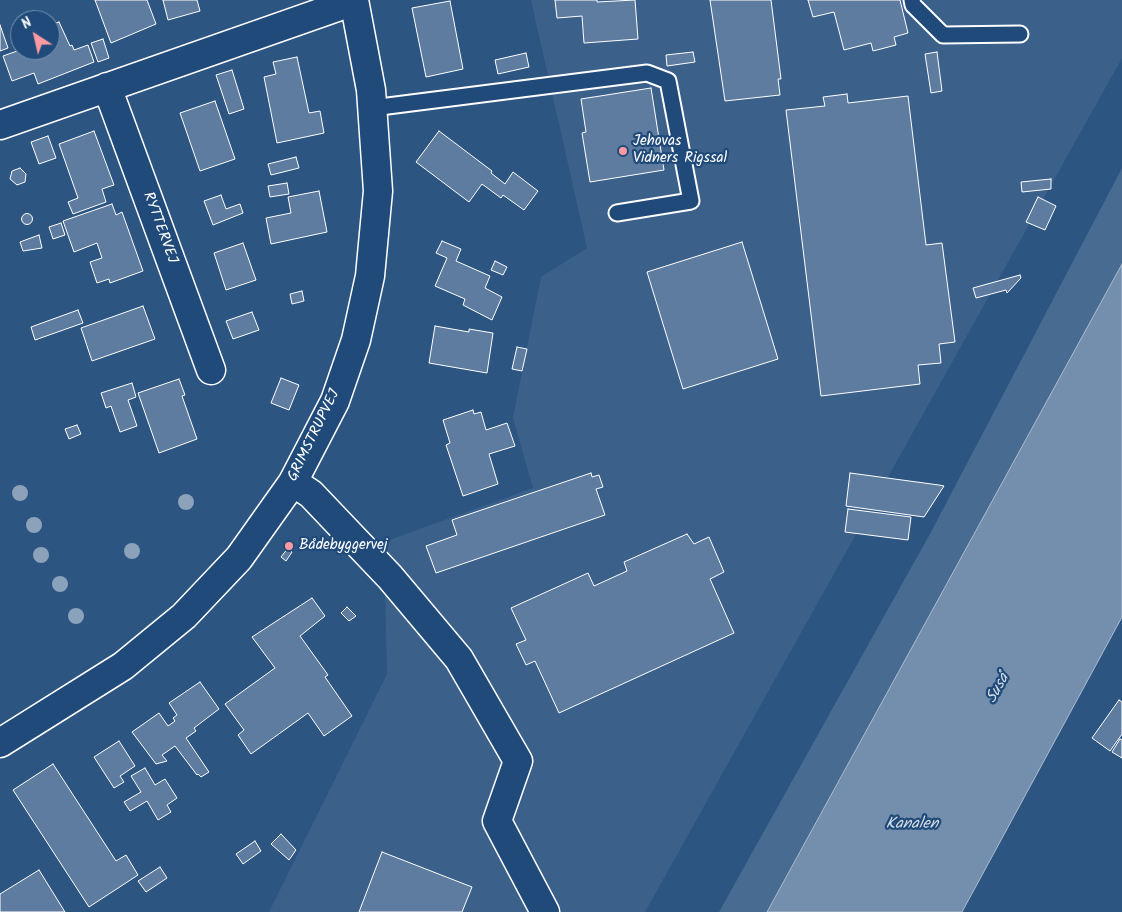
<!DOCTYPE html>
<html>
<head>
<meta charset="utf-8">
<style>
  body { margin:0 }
  #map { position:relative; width:1122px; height:912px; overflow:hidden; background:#2c5582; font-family:Kalam,sans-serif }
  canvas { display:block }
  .north { position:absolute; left:10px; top:10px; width:50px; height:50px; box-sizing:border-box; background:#1f4a7a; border:1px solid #7992af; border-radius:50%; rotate:325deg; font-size:14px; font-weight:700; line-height:20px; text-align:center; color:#fff }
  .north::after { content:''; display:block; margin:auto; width:18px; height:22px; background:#ff9aa2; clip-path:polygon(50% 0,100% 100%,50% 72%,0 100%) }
</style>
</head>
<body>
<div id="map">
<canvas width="1122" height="912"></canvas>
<div class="north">N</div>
</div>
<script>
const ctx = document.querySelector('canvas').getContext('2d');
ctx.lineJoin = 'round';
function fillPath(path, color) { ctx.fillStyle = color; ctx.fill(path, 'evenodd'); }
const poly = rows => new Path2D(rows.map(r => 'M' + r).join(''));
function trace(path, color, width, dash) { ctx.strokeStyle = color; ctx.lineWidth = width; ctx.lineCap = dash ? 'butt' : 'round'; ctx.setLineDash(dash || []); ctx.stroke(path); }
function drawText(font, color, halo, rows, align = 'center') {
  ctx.font = font + ' Kalam,sans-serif'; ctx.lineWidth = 4.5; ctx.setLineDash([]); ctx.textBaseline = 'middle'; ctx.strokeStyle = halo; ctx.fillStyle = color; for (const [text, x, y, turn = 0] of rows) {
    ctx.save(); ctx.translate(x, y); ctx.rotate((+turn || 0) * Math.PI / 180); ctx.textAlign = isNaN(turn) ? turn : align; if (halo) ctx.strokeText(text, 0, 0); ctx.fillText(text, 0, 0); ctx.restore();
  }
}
fillPath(poly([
  [531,0,1122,0,1122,58,645,912,269,912,387,674,384,542,533,488,513,418,541,277,587,248]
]), '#3b618b');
fillPath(poly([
  [1122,168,1122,264,977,533,767,912,719,912,931,532]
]), '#486b92');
const water = poly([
  [1122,264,1122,617,962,912,767,912,1122,264]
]);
fillPath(water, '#748fad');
trace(water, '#acbcce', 1);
const building = poly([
  [95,0,147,0,156,24,111,43,95,0],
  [163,0,197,0,200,11,168,20,163,0],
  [555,0,597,0,597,2,635,0,638,39,584,43,582,16,557,18,555,0],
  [710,0,771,0,781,79,778,79,780,95,725,101,710,0],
  [808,0,900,0,908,33,894,37,896,45,873,51,871,43,844,50,834,12,813,17,808,0],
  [450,1,463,69,426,77,412,8,450,1],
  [59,22,70,46,72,45,74,50,88,45,94,62,38,84,34,73,12,81,3,56,20,50,50,50,50,25,59,22],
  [0,25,8,48,0,51,0,25],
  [103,39,109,58,98,62,91,43,103,39],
  [693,52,695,62,667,66,666,55,693,52],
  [937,52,942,91,931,93,925,54,937,52],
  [526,53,529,67,498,74,495,60,526,53],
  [297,57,309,113,320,111,324,133,277,143,264,77,276,74,273,62,297,57],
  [232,70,244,109,229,114,216,75,232,70],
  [651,88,664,170,590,182,582,133,586,132,581,99,651,88],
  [847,94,848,103,908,96,926,245,942,243,955,342,939,344,941,363,918,365,920,384,821,396,786,110,825,106,823,97,847,94],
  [215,101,235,159,200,171,180,113,215,101],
  [94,131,114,185,102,189,106,202,73,214,68,202,78,198,59,144,94,131],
  [439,131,492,171,491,173,505,184,513,172,538,191,524,210,503,195,501,198,482,184,469,202,416,162,439,131],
  [48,136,56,158,39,164,31,142,48,136],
  [296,157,299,168,271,175,268,164,296,157],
  [20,168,26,174,25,182,17,185,10,179,12,171,20,168],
  [1051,179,1051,189,1022,192,1021,182,1051,179],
  [287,183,289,194,270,197,268,186,287,183],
  [319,191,327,232,271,244,266,218,291,213,288,197,319,191],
  [221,195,226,209,240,204,243,213,213,225,204,201,221,195],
  [1038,197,1056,206,1045,230,1026,222,1038,197],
  [112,204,116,215,122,212,143,271,110,283,109,279,97,283,90,262,102,258,97,243,74,252,63,221,112,204],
  '21.5 219a5.5 5.5 0 1 1 11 0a5.5 5.5 0 1 1-11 0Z',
  [61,223,65,235,53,239,49,227,61,223],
  [39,235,42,248,23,251,20,242,39,235],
  [442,241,461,249,456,261,490,276,485,288,502,297,492,320,463,305,465,299,435,286,447,258,436,253,442,241],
  [742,242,778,359,683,389,647,272,742,242],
  [243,243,256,280,226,290,214,253,243,243],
  [495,261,507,267,503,275,491,270,495,261],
  [1020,275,1021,278,1007,293,1006,290,976,298,973,288,1020,275],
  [302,291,304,301,292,304,290,294,302,291],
  [143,306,155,339,92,361,81,328,143,306],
  [78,310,83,323,35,340,31,327,78,310],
  [252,312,259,330,233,339,226,321,252,312],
  [435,326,469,332,469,329,493,333,487,373,429,363,435,326],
  [517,347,527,349,522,371,512,369,517,347],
  [281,378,299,385,289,410,271,403,281,378],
  [179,379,185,395,182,396,197,439,159,453,138,393,179,379],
  [132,383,136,397,128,400,137,426,120,432,111,406,106,408,101,393,132,383],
  [473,410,474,414,481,412,486,430,507,423,515,446,489,454,498,484,463,496,446,445,450,443,443,420,473,410],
  [77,425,81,434,69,439,65,429,77,425],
  [591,473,592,477,599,475,603,487,596,489,605,515,436,573,426,546,457,535,452,520,591,473],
  [850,473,939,485,944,486,924,517,846,506,850,473],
  [848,509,911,517,908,540,845,532,848,509],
  [687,534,694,544,709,537,724,572,710,579,734,633,559,713,535,661,526,665,516,644,526,640,511,608,588,573,594,586,627,571,624,562,687,534],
  [288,548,292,552,286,561,281,557,288,548],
  [312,598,325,616,300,636,328,675,325,677,352,716,324,736,308,713,251,754,238,735,244,730,225,704,275,668,252,637,312,598],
  [347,607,356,616,349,621,341,613,347,607],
  [200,682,219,709,194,728,196,731,186,738,209,772,201,777,198,774,197,775,175,746,162,755,167,761,156,764,132,732,159,713,168,726,175,721,173,718,177,715,169,703,200,682],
  [1119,700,1122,702,1122,734,1110,751,1092,738,1119,700],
  [1120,739,1122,740,1122,758,1112,752,1120,739],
  [119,741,135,766,120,776,124,782,114,788,94,757,119,741],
  [53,764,116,861,126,855,138,875,89,907,13,790,53,764],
  [145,768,155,785,165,779,177,798,167,805,171,812,158,820,147,801,130,811,124,802,141,792,131,776,145,768],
  [281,834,296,850,289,860,271,844,281,834],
  [255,841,261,851,243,864,236,854,255,841],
  [382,852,472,887,462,912,359,912,382,852],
  [160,867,167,878,146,892,138,881,160,867],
  [39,870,65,912,0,912,0,894,39,870]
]);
fillPath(building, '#5e7c9f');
trace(building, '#fff', 1);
const lane = poly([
  [912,0,913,5,943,35,1020,34],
  [372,108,647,73,668,81,691,201,617,213]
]);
const street = poly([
  [107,87,211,370],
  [0,125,354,1],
  [293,482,311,494,390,577,459,659,518,761,497,821,545,912]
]);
const secondary = poly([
  [0,743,123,666,184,616,239,558,293,482,335,401,356,340,370,276,378,191,371,90,354,0]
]);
trace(lane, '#fff', 19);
trace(street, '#fff', 31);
trace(secondary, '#fff', 31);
trace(lane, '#1f4a7a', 15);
trace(street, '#1f4a7a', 28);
trace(secondary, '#1f4a7a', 28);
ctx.fillStyle = '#8ca2bb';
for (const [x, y] of [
  [20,493],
  [186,502],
  [34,525],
  [132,551],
  [41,555],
  [60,584],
  [76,616]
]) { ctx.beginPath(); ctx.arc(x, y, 8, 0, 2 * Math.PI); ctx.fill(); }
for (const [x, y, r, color] of [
  [623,151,5,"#ff9aa2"],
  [289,546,5,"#ff9aa2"]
]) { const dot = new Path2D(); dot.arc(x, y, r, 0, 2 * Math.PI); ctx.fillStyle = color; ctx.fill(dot); trace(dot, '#1f4a7a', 2); }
drawText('15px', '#fff', '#1f4a7a', [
  ["Jehovas",633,142],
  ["Vidners Rigssal",633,159],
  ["Bådebyggervej",299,546]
], 'left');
drawText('15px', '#fff', '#1f4a7a', [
  ["RYTTERVEJ",159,228,70],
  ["GRIMSTRUPVEJ",315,436,-64]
]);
drawText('italic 16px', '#d5dde6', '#1f4a7a', [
  ["Suså",999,689,-61],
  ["Kanalen",912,825]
]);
</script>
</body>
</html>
